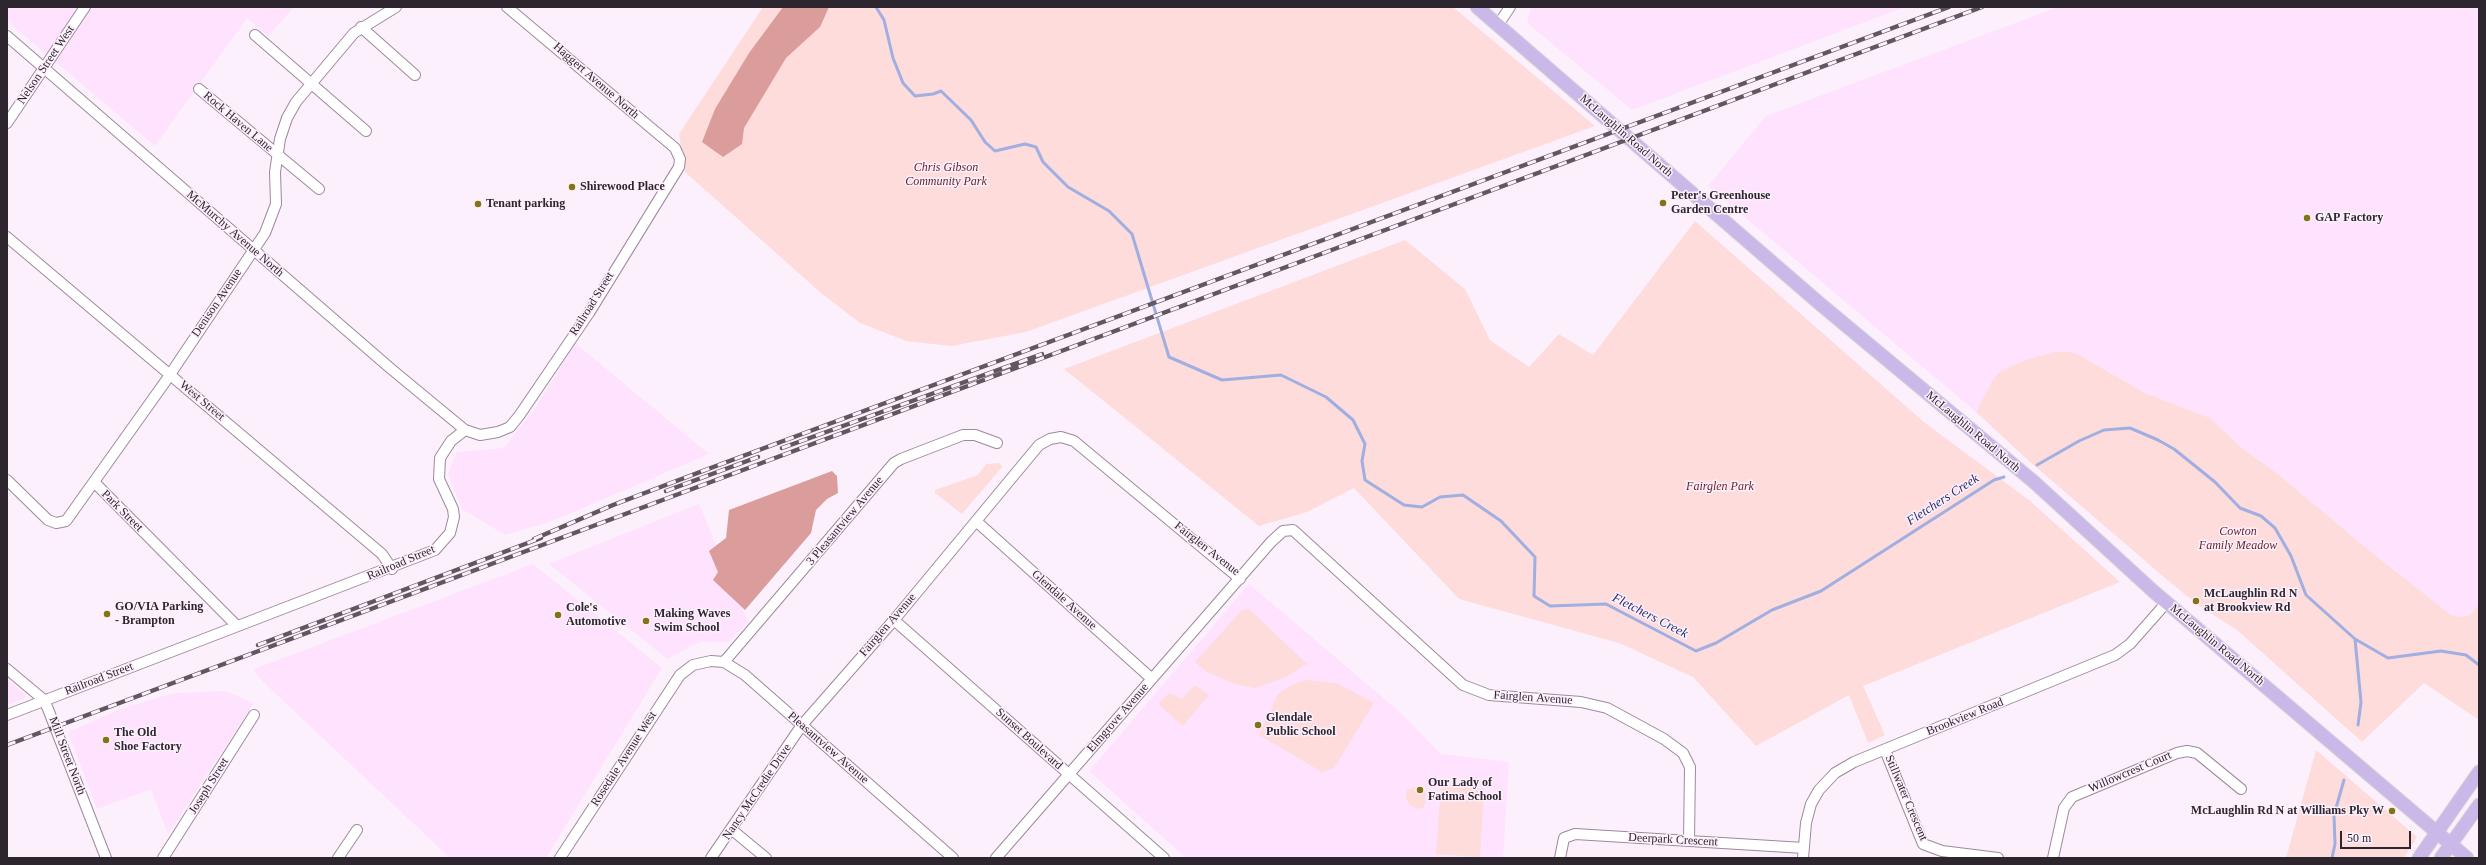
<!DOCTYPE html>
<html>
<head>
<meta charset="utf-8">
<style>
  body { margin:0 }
  #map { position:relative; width:2486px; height:865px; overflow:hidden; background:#fdf0fd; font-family:"Times New Roman",serif }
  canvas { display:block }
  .frame { position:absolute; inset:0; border:8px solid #2e262e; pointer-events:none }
  .scale { position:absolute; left:2340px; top:831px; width:71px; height:18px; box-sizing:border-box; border:2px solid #2e262e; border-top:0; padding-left:5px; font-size:12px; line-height:14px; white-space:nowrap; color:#2e262e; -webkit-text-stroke:3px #fdf0fd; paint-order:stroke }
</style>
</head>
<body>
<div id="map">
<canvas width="2486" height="865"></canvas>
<div class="frame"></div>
<div class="scale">50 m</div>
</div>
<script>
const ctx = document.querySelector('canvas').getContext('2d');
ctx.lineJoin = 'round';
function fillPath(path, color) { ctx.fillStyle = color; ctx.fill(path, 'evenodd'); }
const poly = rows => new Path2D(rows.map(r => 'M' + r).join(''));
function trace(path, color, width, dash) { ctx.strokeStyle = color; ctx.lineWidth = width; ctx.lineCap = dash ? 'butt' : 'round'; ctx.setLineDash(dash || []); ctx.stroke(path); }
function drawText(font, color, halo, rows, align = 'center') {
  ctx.font = font + ' "Times New Roman",serif'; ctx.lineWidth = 3; ctx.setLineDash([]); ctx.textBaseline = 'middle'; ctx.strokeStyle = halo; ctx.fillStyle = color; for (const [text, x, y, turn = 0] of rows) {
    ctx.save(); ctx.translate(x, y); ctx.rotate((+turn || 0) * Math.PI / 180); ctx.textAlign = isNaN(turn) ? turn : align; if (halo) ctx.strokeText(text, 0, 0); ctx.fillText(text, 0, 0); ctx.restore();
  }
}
fillPath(poly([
  [7,7,294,7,268,36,247,18,155,146,7,21],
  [1531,7,1905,7,1632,110,1527,23],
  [2058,7,2479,7,2479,604,2470,615,2461,617,2451,615,2371,552,2279,475,2242,448,2210,418,2145,393,2079,355,2070,352,1993,379,1976,412,1708,186,1766,116],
  [575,343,709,454,550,522,505,535,462,509,448,474,457,452,504,448,536,407],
  [699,504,748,622,728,642,700,642,667,659,549,564],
  [533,564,662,668,546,858,450,858,260,679,254,669],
  [1249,584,1400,712,1441,754,1509,762,1503,858,1186,858,1089,771],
  [7,679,25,695,25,698,7,705],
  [225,691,254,703,168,834,151,789,97,809,68,732,121,709,173,693]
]), '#fee2fe');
fillPath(poly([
  [763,7,1453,7,1595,126,1026,332,951,346,906,341,860,323,821,293,685,172,679,134],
  [1695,221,1925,423,2029,500,2120,582,1863,686,1885,735,1868,743,1849,695,1756,746,1693,677,1619,643,1459,599,1354,488,1307,512,1259,526,1064,369,1405,240,1465,289,1490,340,1529,367,1559,334,1593,355],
  [2056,352,2070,352,2079,355,2145,393,2210,418,2242,448,2279,475,2371,552,2451,615,2461,617,2470,615,2479,604,2479,720,2424,683,2362,742,2237,630,2198,605,2165,578,2029,461,1976,412,1993,379,2001,371,2026,360],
  [1000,463,1002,467,962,514,935,493,935,490,978,475,986,464],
  [1249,609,1307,664,1284,678,1255,688,1235,684,1207,672,1195,662,1242,610],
  [1306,680,1336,683,1374,703,1334,768,1322,772,1259,735,1278,694,1291,685],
  [1195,685,1209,695,1183,726,1160,706,1159,703,1169,693,1182,699],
  [2316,750,2417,837,2404,858,2286,858],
  [1418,786,1424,788,1426,795,1424,807,1418,809,1409,805,1406,797,1407,790],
  [1441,786,1484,789,1480,857,1436,854]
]), '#fedcdb');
fillPath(poly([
  [783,7,829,7,820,27,786,58,744,128,742,144,723,157,702,142,715,109,749,53],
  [832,471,837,476,838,493,827,499,816,510,811,533,745,610,713,580,718,572,709,551,726,538,729,510]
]), '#db9c9c');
trace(poly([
  [876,7,884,20,893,58,903,83,915,96,933,94,941,91,971,120,985,142,995,151,1025,144,1036,147,1043,162,1068,187,1109,211,1132,234,1169,357,1222,380,1281,375,1326,397,1353,420,1365,444,1362,461,1365,480,1404,505,1422,507,1440,497,1463,495,1501,521,1535,557,1534,596,1550,606,1606,604,1696,651,1716,643,1772,610,1821,591,1994,480,2004,477],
  [2037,465,2079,441,2104,430,2130,428,2158,440,2174,449,2215,482,2240,508,2261,516,2275,528,2291,556,2306,595,2355,639,2388,658,2441,651,2466,655,2479,665],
  [2355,639,2361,702,2358,725],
  [2332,858,2335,844,2334,815,2344,780]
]), '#a0aee1', 3);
const minor = poly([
  [1498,25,1510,7],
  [361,27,415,75],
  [255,35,366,131],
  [7,36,390,368,465,430,480,435,498,432,510,427,519,416,589,313,679,167,680,159,675,148,507,7],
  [199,89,319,189],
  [7,123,85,7],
  [7,237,382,554,392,569],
  [7,480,48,520,56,523,66,521,165,382,265,233,276,204,275,172,280,139,287,118,296,102,354,33,396,7],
  [95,483,237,626],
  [976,521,1152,679],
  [894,620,1164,858],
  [724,662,894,463,901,459,963,435,975,435,997,443],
  [7,669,44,700,48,709,106,858],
  [7,715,435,550,450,533,454,517,453,509,439,479,440,458,451,441,465,430],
  [1885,750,1923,844,1942,851,1998,858],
  [731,829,766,858],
  [163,858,254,715],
  [338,858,357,830],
  [560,858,680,675,693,665,711,661,724,662,745,675,953,858],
  [711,858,802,725,894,620,1039,445,1050,439,1061,437,1074,441,1240,579],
  [996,858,1271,542,1283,531,1293,530,1463,685,1489,695,1581,702,1607,708,1664,739,1683,753,1690,767,1689,840],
  [1560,858,1564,838,1575,834,1804,848],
  [1803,858,1806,823,1811,804,1819,790,1835,773,1854,762,2115,655,2130,644,2167,602],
  [2053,858,2064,808,2072,797,2177,753,2187,751,2197,753,2241,789]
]);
const major = poly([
  [1477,7,1819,303,2034,482,2153,591,2467,858],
  [2419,858,2479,772],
  [2441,858,2479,805]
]);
trace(minor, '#9d899d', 12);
trace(major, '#d9d8d9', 15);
trace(minor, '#fff', 10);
trace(major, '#cab8e9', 13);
const rail = poly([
  [782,448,1042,354],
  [666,491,758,457],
  [534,539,613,505,708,469,1949,7],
  [258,645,541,538],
  [7,745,1982,7]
]);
trace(rail, '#605760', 4.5);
trace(rail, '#fdf0fd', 3, [9]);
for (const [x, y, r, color] of [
  [572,187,4,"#827314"],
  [1663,203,4,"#827314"],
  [478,204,4,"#827314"],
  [2307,218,4,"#827314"],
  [2196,601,4,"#827314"],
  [107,614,4,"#827314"],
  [558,615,4,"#827314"],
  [646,621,4,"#827314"],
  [1258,725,4,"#827314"],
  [106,740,4,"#827314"],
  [1420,790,4,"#827314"],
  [2392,811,4,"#827314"]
]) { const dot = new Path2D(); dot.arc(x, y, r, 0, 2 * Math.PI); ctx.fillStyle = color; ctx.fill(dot); trace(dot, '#fdf0fd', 1.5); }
drawText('12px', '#2e262e', '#fdf0fd', [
  ["Nelson Street West",46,65,-56],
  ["Haggert Avenue North",596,81,41],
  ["Rock Haven Lane",238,122,40],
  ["McLaughlin Road North",1626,136,41],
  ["McMurchy Avenue North",235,234,41],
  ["Denison Avenue",217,303,-56],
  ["Railroad Street",592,304,-58],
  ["West Street",202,401,40],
  ["McLaughlin Road North",1973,432,40],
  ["Park Street",122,511,45],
  ["3 Pleasantview Avenue",845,521,-50],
  ["Fairglen Avenue",1207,549,38],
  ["Railroad Street",401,563,-23],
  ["Glendale Avenue",1064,600,42],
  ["Fairglen Avenue",888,625,-49],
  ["McLaughlin Road North",2217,645,40],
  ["Railroad Street",99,679,-21],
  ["Fairglen Avenue",1533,698,4],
  ["Brookview Road",1965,717,-22],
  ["Elmgrove Avenue",1118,718,-49],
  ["Sunset Boulevard",1029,739,42],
  ["Pleasantview Avenue",828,748,41],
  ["Mill Street North",67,756,69],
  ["Rosedale Avenue West",624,759,-57],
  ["Willowcrest Court",2130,772,-23],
  ["Joseph Street",209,786,-58],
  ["Nancy McCredie Drive",757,792,-56],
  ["Stillwater Crescent",1906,798,67],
  ["Deerpark Crescent",1673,840,3]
]);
drawText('italic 12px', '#671d24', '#fdf0fd', [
  ["Chris Gibson",946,168],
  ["Community Park",946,182],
  ["Fairglen Park",1720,487],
  ["Cowton",2238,532],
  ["Family Meadow",2238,546]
]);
drawText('bold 12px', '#2e262e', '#fdf0fd', [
  ["Shirewood Place",580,187],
  ["Peter's Greenhouse",1671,196],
  ["Garden Centre",1671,210],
  ["Tenant parking",486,204],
  ["GAP Factory",2315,218],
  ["McLaughlin Rd N",2204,594],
  ["at Brookview Rd",2204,608],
  ["GO/VIA Parking",115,607],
  ["- Brampton",115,621],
  ["Cole's",566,608],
  ["Automotive",566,622],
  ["Making Waves",654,614],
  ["Swim School",654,628],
  ["Glendale",1266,718],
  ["Public School",1266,732],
  ["The Old",114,733],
  ["Shoe Factory",114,747],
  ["Our Lady of",1428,783],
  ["Fatima School",1428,797],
  ["McLaughlin Rd N at Williams Pky W",2384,811,"right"]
], 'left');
drawText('italic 13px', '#27326f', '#fdf0fd', [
  ["Fletchers Creek",1943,500,-33],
  ["Fletchers Creek",1650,616,27]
]);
</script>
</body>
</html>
